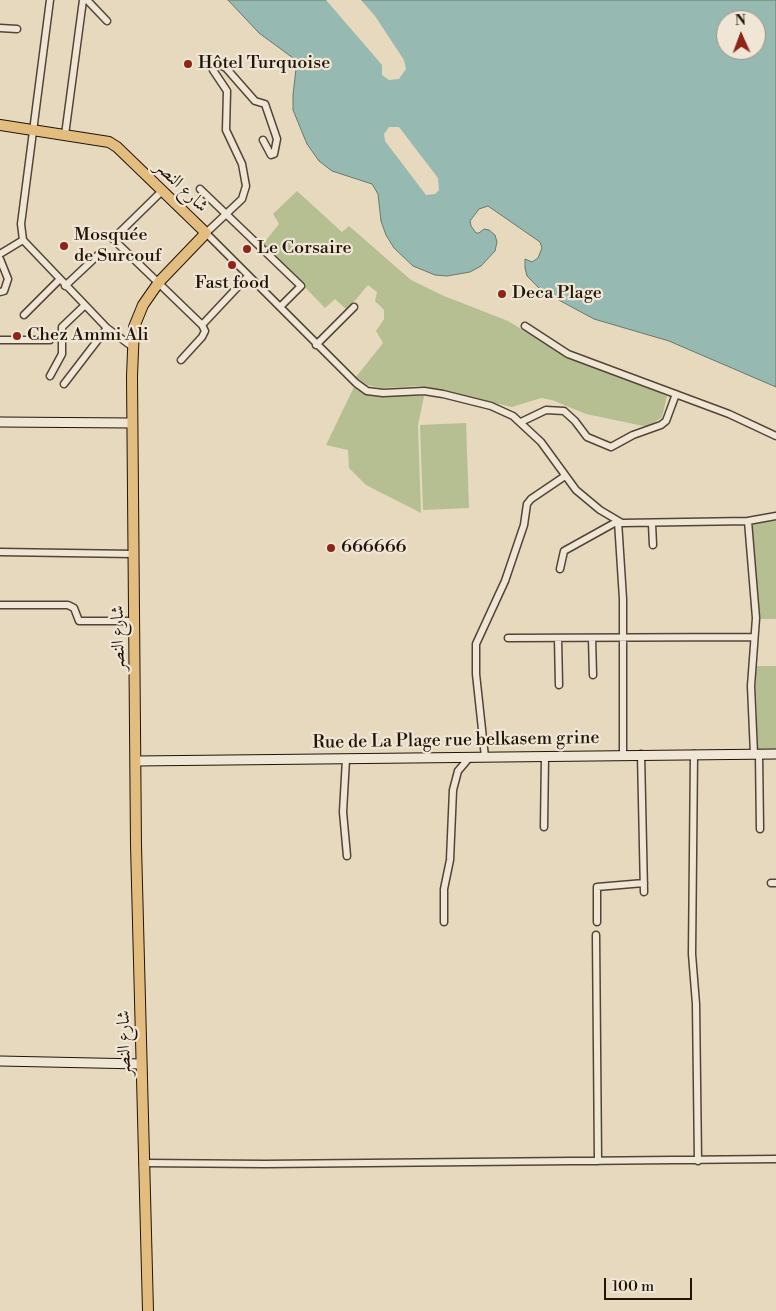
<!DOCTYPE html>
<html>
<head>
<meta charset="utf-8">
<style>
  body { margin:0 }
  #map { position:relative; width:776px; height:1311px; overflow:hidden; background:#e6d9be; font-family:"Libre Bodoni",serif }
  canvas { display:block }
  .north { position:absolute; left:716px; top:10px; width:50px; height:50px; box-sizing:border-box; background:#efe6d5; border:1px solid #9d9283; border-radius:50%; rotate:358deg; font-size:14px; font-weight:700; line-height:20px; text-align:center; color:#221407 }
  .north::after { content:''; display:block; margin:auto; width:18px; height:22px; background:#8f2418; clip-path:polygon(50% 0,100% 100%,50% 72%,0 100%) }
  .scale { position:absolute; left:604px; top:1278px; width:88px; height:22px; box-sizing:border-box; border:2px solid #221407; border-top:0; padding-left:6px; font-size:15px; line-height:18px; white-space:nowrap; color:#221407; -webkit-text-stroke:4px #efe6d5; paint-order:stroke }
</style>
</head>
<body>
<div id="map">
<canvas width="776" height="1311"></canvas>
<div class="north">N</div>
<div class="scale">100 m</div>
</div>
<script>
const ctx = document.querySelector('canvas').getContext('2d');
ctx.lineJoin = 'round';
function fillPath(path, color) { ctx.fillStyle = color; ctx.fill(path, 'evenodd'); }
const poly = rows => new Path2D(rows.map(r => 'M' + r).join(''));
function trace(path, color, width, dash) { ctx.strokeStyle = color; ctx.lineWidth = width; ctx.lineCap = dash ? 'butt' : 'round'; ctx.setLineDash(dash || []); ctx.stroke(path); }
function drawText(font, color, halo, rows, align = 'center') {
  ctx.font = font + ' "Libre Bodoni",Amiri,serif'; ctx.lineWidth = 4.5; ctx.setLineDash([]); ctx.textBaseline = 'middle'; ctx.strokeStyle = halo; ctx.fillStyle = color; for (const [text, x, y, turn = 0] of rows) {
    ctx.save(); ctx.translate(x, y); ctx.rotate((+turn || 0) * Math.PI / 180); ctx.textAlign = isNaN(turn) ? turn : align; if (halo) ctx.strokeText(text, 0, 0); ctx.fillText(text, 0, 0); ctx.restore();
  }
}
fillPath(poly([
  [297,191,342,232,349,226,411,280,444,296,508,321,556,350,649,387,667,396,662,417,648,427,586,414,552,400,541,398,512,407,420,386,381,388,367,385,356,377,383,343,376,331,384,319,384,310,375,301,377,292,368,285,347,310,335,299,325,308,263,244,279,224,273,214],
  [354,387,369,395,424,396,418,425,421,513,366,485,349,468,348,450,326,445],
  [466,423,469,508,423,510,420,425],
  [776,519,776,619,760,619,752,527,753,524,761,521],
  [755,666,776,666,776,750,758,750]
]), '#b6bf91');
const water = poly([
  [228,0,776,0,776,387,669,341,594,319,542,291,527,276,525,268,525,259,532,262,538,258,542,248,540,242,488,206,479,209,470,221,471,226,476,233,479,233,484,229,489,230,495,235,497,242,495,251,481,266,470,272,447,276,435,275,413,266,394,248,386,235,381,221,378,194,372,184,332,171,319,161,307,144,293,110,293,95,296,69,293,58,259,33,228,0],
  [726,20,756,20,756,50,726,50,726,20]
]);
fillPath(water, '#96bab1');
trace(water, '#68786d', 1);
fillPath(poly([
  [326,0,361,0,375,16,404,60,406,69,399,79,389,80,382,75,382,65],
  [389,127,399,127,438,178,439,190,435,194,426,195,385,141,384,134]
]), '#e6d9be');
const street = poly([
  [50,0,21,224,23,240,107,328,134,348],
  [87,0,107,21],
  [0,28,17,29],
  [65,135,83,0],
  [263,140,271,155,274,154,277,139,265,104,255,101,226,68,220,65,215,67,213,70,227,91,226,130,242,164,246,186,242,199,206,233,356,383,367,391,383,393,424,391,443,394,491,406,513,416,541,442,576,490,600,510,622,523,748,521,756,618,751,686,754,754],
  [200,189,301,286,280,307],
  [162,191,113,239,202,325,248,276],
  [0,254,23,240],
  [0,259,8,279,4,291,0,292],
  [65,286,98,255],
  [24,315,59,280],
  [525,326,568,354,729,414,776,436],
  [0,340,50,340],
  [316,345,354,307],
  [181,360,202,337,205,331,202,325],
  [50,376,62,354,62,327,84,306],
  [64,384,107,328],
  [521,422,546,410,564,411,575,421,587,437,611,447,633,435,661,425,666,421,676,394],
  [748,521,776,516],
  [652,524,653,545],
  [0,552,134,554],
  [560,569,564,551,618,521,623,599,623,754],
  [0,605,68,605,74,608,79,621,135,621],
  [508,638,754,637],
  [558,638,559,685],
  [592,638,593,675],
  [641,754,644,892],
  [694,754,692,954,696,1004,698,1161],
  [759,754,760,829],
  [485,757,476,674,476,644,505,581,524,525,527,504,531,499,565,476],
  [346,759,343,812,347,856],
  [544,827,545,756],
  [771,883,776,883],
  [444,922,444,889,450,860,453,790,458,771,469,758],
  [597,922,597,887,644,883],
  [596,935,598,1161],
  [143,1163,265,1164,776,1159]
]);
const secondary = poly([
  [0,422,131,423],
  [137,761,776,754],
  [0,1061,141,1064]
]);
const primary = poly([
  [0,125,109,142,117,147,206,233,159,282,143,305,134,327,132,376,136,845,148,1311]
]);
trace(street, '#534535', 9);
trace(secondary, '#221407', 11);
trace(primary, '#221407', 12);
trace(street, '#efe6d5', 6);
trace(secondary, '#efe6d5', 9);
trace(primary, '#e3bc7f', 10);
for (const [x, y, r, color] of [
  [188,64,5,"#8f2418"],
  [64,246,5,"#8f2418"],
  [247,249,5,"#8f2418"],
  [232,265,5,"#8f2418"],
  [502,294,5,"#8f2418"],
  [17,336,5,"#8f2418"],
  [331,548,5,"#8f2418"]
]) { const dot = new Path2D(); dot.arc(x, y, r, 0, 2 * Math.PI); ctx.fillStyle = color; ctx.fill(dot); trace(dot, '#efe6d5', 2); }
drawText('18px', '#221407', '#efe6d5', [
  ["Hôtel Turquoise",198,64],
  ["Mosquée",74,236],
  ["de Surcouf",74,257],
  ["Le Corsaire",257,249],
  ["Fast food",232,284,"center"],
  ["Deca Plage",512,294],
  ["Chez Ammi Ali",27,336],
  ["666666",341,548]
], 'left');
drawText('18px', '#221407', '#efe6d5', [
  ["شارع النصر",181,187,44],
  ["شارع النصر",119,638,-91],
  ["Rue de La Plage rue belkasem grine",456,741,-1],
  ["شارع النصر",125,1043,-91]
]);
</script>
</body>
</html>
